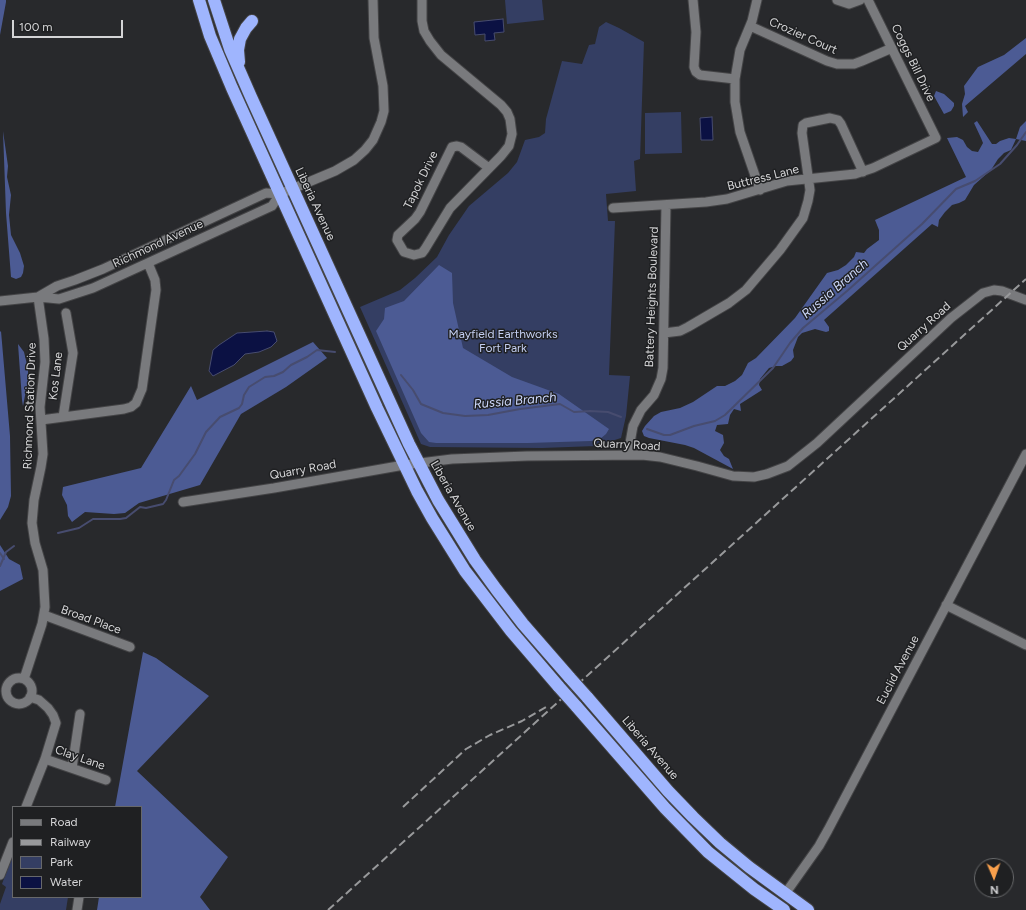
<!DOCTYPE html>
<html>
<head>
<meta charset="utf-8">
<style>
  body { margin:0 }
  #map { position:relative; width:1026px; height:910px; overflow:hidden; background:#28292c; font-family:Figtree,sans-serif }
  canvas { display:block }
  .legend { position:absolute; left:12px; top:806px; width:130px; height:92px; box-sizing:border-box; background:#1f2022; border:1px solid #67686a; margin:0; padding:5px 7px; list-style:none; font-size:12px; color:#d4d4d6 }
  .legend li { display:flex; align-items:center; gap:8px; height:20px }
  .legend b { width:20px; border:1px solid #67686a }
  .north { position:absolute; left:974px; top:858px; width:40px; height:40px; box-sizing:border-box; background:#1f2022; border:1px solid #67686a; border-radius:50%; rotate:178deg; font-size:11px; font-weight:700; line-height:16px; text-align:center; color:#d4d4d6 }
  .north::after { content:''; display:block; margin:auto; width:14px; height:18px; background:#f9a04c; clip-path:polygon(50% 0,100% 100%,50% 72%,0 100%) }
  .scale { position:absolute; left:12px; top:20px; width:111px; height:18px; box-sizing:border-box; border:2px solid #d4d4d6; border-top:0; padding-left:5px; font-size:12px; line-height:14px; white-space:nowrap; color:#d4d4d6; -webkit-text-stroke:3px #1f2022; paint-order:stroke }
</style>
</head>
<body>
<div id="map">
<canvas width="1026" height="910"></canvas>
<ul class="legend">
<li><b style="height:5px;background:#797a7d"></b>Road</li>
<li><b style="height:5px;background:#98999b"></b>Railway</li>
<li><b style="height:11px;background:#343e63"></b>Park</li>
<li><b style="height:11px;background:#0b1143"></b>Water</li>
</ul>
<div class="north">N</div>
<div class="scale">100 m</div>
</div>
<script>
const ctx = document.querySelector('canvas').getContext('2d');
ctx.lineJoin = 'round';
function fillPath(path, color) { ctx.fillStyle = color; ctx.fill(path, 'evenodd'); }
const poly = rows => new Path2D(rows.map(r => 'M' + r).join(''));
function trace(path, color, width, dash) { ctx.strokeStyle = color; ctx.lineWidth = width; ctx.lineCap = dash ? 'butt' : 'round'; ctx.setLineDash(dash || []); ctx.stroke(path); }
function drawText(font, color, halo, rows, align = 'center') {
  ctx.font = font + ' Figtree,sans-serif'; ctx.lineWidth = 3; ctx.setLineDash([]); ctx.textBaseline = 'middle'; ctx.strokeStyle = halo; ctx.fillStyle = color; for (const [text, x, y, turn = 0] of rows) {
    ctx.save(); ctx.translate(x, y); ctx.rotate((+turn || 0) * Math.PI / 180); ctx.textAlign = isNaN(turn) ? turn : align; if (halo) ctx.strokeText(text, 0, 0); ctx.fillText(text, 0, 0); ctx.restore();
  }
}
fillPath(poly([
  [505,0,542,0,544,20,507,24],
  [606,22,619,28,644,42,640,159,634,161,636,191,606,194,608,221,615,221,609,375,630,376,626,416,621,438,596,446,542,448,430,447,421,444,360,307,400,290,415,278,437,257,449,235,469,206,508,173,517,162,525,140,539,137,545,133,546,119,562,61,582,64,589,45,595,44,599,27],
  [681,112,682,153,645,154,645,113],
  [11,859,13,859,13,897,68,897,66,910,0,910,0,904,6,887,2,884]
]), '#343e63');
fillPath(poly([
  [0,0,6,0,6,2,0,35],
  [1026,38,1026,54,965,106,968,112,963,117,962,104,965,94,964,86,975,71,978,67,1004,55],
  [936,91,944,94,954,103,954,106,951,111,944,114,934,96],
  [977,121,992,144,996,144,1000,141,1009,138,1016,139,1020,127,1026,121,1026,141,1016,139,1011,150,1004,153,998,159,991,170,974,185,965,200,959,203,952,205,945,212,939,220,938,227,932,224,824,320,829,327,829,331,826,332,815,329,802,333,798,337,793,350,794,357,791,361,782,366,776,366,769,368,760,379,759,385,762,390,740,404,741,411,734,409,730,415,728,424,717,425,715,431,723,435,724,443,720,450,724,456,729,459,733,469,694,448,685,445,649,438,644,436,642,431,645,426,654,416,661,412,680,408,693,402,717,386,725,386,735,381,742,375,748,363,756,358,795,318,827,273,838,270,846,265,854,257,856,252,864,253,867,249,879,240,879,230,875,220,966,177,947,138,957,137,963,140,967,147,972,151,978,152,983,143,981,138,974,123],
  [3,131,8,166,7,177,11,195,9,215,11,235,20,253,24,266,23,273,21,277,16,279,11,277,6,213],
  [439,265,452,273,453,303,463,348,512,377,559,394,609,429,606,434,600,439,591,441,528,443,436,443,429,442,421,433,376,331,384,319,385,308,404,301],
  [1,331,10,436,11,496,8,507,0,520,0,332],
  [313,342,327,358,286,387,241,414,200,485,139,503,125,513,114,514,85,512,72,522,68,516,67,505,62,495,63,487,141,468,191,386,197,400],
  [18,344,24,352,28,369,28,380,23,406,22,400],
  [0,545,9,559,20,565,23,579,0,591],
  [143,652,156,658,209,696,137,771,228,857,200,897,210,910,97,910,99,897,141,897,141,807,115,807]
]), '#4c5b94');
const water = poly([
  [503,19,504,32,494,33,495,40,485,41,485,34,475,35,474,22,503,19],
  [712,117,713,140,701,140,700,118,712,117],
  [267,331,274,332,277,341,271,347,259,352,245,354,234,365,213,376,209,371,213,350,219,345,237,333,267,331]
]);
fillPath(water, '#0b1143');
trace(water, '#474c6f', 1);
trace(poly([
  [401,375,413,390,421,404,443,413,465,416,488,415,520,409,560,404,574,412,590,411,608,412,621,417],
  [647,429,664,435,670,435,694,426,715,421,725,415,773,368,790,343,803,328,847,291,922,224,956,189,975,181,1000,164,1017,145,1026,132],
  [58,533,79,528,93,519,120,519,126,518,140,507,146,508,163,504,166,500,174,480,179,476,195,454,206,432,220,417,239,408,242,404,244,395,249,387,265,377,274,376,283,372,291,365,307,357,317,350,335,352],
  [0,553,4,559],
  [0,566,6,552,14,546]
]), '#474c6f', 2);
const minor = poly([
  [422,0,422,21,424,31,430,41,441,55,501,105,507,112,510,119,512,134,509,146,501,156,450,208,425,249,422,253,414,255,404,252,397,240,398,235,415,219,420,212,452,147,457,146,461,147,489,168],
  [693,0,696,32,694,67,696,72,700,75,735,79],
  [757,0,752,21,740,50,735,79,735,102,740,132,760,190],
  [837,0,849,4,860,0],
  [750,26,827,61,837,64,854,64,862,61,892,48],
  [613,208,706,202,727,199,787,181,855,174,873,168,936,138,868,0],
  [38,297,57,286,75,280,103,269,266,193,280,194],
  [0,301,38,297,59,299,93,288,272,206,280,194,335,171,354,160,365,150,373,140,381,122,384,111,383,86,374,38,373,0],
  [664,333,680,331,688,327,729,303,746,290,780,250,803,218,808,201,810,190,802,133,803,125,806,123,830,118,838,120,841,124,863,172],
  [63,417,73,353,66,313],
  [41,420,124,409,131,407,136,403,142,389,156,290,155,280,148,263],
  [628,454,633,426,641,410,654,395,661,379,663,368,666,205],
  [183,502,274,488,404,465,452,459,527,456,642,455,660,457,697,466,733,476,754,477,767,474,788,466,817,443,951,318,983,293,994,290,1002,291,1026,300],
  [946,605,1026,645],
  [44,615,130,647],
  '6 691a13 13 0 1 1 26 0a13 13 0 1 1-26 0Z',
  [24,679,42,624,45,607,43,570,35,543,32,523,34,500,41,467,43,454,40,407,45,362,44,339,38,297],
  [45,759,106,780],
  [72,768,80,714],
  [26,807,45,759,56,723,53,715,48,708,39,700,30,697],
  [0,875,13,842],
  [785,894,819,846,828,830,1026,454],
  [77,910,79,897]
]);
const highway = poly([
  [199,0,210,36,232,88,377,408,417,491,432,518,465,571,511,631,559,687],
  [214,0,230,49,251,97,409,444,438,500,475,560,496,589,523,624,570,678],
  [239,62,238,50,240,39,246,28,252,21],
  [587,697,668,791,693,817,720,843,749,867,808,910],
  [576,706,665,808,708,852,754,889,784,910]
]);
trace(minor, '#444446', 11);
trace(highway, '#444446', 14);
trace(minor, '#797a7d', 9);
trace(highway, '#9fb5fe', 12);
trace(poly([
  [403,807,466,749,490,735,522,721,546,707],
  [328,910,1026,279]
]), '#98999b', 2, [8, 4]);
const highwayBridge = poly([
  [570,678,587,697],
  [559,687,576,706]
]);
trace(highwayBridge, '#444446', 14, []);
trace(highwayBridge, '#9fb5fe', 12);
drawText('12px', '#d4d4d6', '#1f2022', [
  ["Crozier Court",803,36,24],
  ["Coggs Bill Drive",913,63,64],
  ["Buttress Lane",763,178,-14],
  ["Tapok Drive",421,180,-64],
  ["Liberia Avenue",315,204,65],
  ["Richmond Avenue",158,244,-25],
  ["Battery Heights Boulevard",652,297,-88],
  ["Quarry Road",924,327,-42],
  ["Kos Lane",56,376,-83],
  ["Richmond Station Drive",30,406,-88],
  ["Quarry Road",627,445,3],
  ["Quarry Road",303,470,-10],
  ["Liberia Avenue",453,496,60],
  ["Broad Place",91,620,20],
  ["Euclid Avenue",898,670,-62],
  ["Liberia Avenue",650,748,49],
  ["Clay Lane",80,758,19]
]);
drawText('12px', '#c3cef0', '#1f2022', [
  ["Mayfield Earthworks",503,334],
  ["Fort Park",503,348]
]);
drawText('italic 13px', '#cdd8fb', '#1f2022', [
  ["Russia Branch",835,289,-41],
  ["Russia Branch",515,401,-5]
]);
</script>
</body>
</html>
